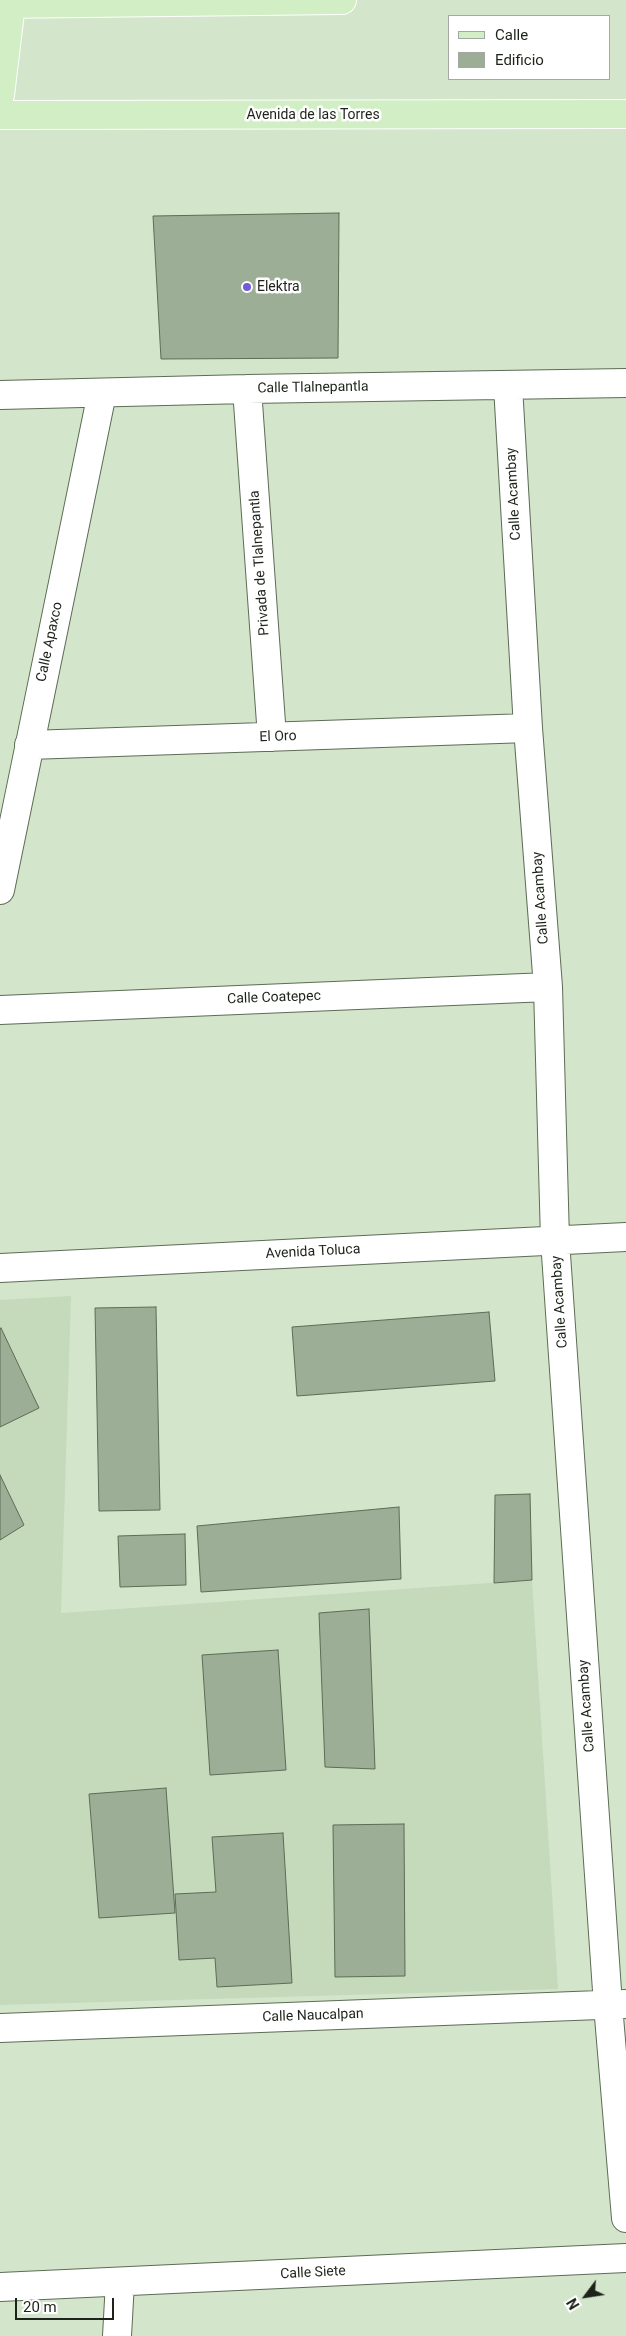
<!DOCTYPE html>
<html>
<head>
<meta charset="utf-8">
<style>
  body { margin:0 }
  #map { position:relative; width:626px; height:2336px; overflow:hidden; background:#d3e5cb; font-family:Roboto,sans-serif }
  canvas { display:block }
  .legend { position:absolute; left:448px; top:15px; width:162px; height:65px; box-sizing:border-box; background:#fff; border:1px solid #a5a7a3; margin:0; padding:6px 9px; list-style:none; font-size:15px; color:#1d231a }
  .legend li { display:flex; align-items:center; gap:10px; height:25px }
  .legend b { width:25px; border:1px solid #a5a7a3 }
  .north { position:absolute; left:561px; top:2271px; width:50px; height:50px; -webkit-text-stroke:4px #fff; paint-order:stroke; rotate:239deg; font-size:14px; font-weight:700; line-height:20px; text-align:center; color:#1d231a }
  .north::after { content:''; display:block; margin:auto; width:18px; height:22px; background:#1d231a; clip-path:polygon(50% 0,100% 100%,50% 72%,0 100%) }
  .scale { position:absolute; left:15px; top:2298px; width:99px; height:22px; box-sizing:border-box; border:2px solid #1d231a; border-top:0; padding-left:6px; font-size:15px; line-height:18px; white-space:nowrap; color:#1d231a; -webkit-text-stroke:4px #fff; paint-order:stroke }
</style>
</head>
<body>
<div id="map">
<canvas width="626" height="2336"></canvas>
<ul class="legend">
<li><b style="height:6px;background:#d1eec5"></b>Calle</li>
<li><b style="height:14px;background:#9cae95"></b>Edificio</li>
</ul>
<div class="north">N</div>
<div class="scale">20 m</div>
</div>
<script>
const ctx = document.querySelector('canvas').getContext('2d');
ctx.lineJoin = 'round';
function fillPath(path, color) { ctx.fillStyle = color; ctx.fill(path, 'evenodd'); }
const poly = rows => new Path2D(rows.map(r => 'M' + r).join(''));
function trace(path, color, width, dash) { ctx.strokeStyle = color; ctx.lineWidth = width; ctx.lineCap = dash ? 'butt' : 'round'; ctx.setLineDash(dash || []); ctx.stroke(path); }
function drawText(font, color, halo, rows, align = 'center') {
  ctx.font = font + ' Roboto,sans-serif'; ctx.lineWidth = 5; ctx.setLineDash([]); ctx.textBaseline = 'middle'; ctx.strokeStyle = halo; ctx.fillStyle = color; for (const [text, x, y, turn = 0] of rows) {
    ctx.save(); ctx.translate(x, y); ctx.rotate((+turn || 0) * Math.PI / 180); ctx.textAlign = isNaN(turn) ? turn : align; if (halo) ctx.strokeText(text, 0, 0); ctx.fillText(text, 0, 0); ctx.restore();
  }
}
fillPath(poly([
  [71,1296,61,1613,532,1580,558,1989,0,2005,0,1300]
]), '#c4dabb');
const building = poly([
  [339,213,338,358,161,359,153,216,339,213],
  [156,1307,160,1510,99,1511,95,1308,156,1307],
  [489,1312,495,1381,297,1396,292,1327,489,1312],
  [1,1328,39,1408,0,1427,0,1329,1,1328],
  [0,1475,24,1525,0,1540,0,1475],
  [530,1494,532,1580,494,1583,495,1495,530,1494],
  [399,1507,401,1579,201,1592,197,1526,399,1507],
  [185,1534,186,1585,120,1587,118,1536,185,1534],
  [369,1609,375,1769,325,1767,319,1613,369,1609],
  [278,1650,286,1770,210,1775,202,1655,278,1650],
  [166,1788,175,1913,99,1918,89,1794,166,1788],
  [404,1824,405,1976,335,1977,333,1825,404,1824],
  [283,1833,292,1983,217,1987,215,1958,179,1960,175,1894,216,1892,212,1837,283,1833]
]);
fillPath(building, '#9cae95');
trace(building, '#5d6d56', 1);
const street = poly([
  [508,386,528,728,548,987,555,1240,608,2005,626,2218],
  [247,389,272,737],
  [0,395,247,389,626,383],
  [29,745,528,728],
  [0,890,102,393],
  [0,1010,548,987],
  [0,1268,626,1237],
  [0,2028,626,2004],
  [0,2287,626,2258],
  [117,2336,120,2282]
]);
const primary = poly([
  [0,4,342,0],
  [0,95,11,4],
  [0,115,626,114]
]);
trace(street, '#5c6c55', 30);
trace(primary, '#fff', 30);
trace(street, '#fff', 28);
trace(primary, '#d1eec5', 28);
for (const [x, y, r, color] of [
  [247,287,5,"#705cd6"]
]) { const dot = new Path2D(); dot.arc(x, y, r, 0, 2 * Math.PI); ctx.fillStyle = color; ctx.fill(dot); trace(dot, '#fff', 2); }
drawText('14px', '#1d231a', '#fff', [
  ["Avenida de las Torres",313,115],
  ["Calle Tlalnepantla",313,388,-1],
  ["Calle Acambay",514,494,-93],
  ["Privada de Tlalnepantla",260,563,-94],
  ["Calle Apaxco",50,642,-78],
  ["El Oro",278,737,-2],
  ["Calle Acambay",541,898,-94],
  ["Calle Coatepec",274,998,-2],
  ["Avenida Toluca",313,1252,-3],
  ["Calle Acambay",560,1302,-94],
  ["Calle Acambay",587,1706,-94],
  ["Calle Naucalpan",313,2016,-2],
  ["Calle Siete",313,2273,-3]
]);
drawText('14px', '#1d231a', '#fff', [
  ["Elektra",257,287]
], 'left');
</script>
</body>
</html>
